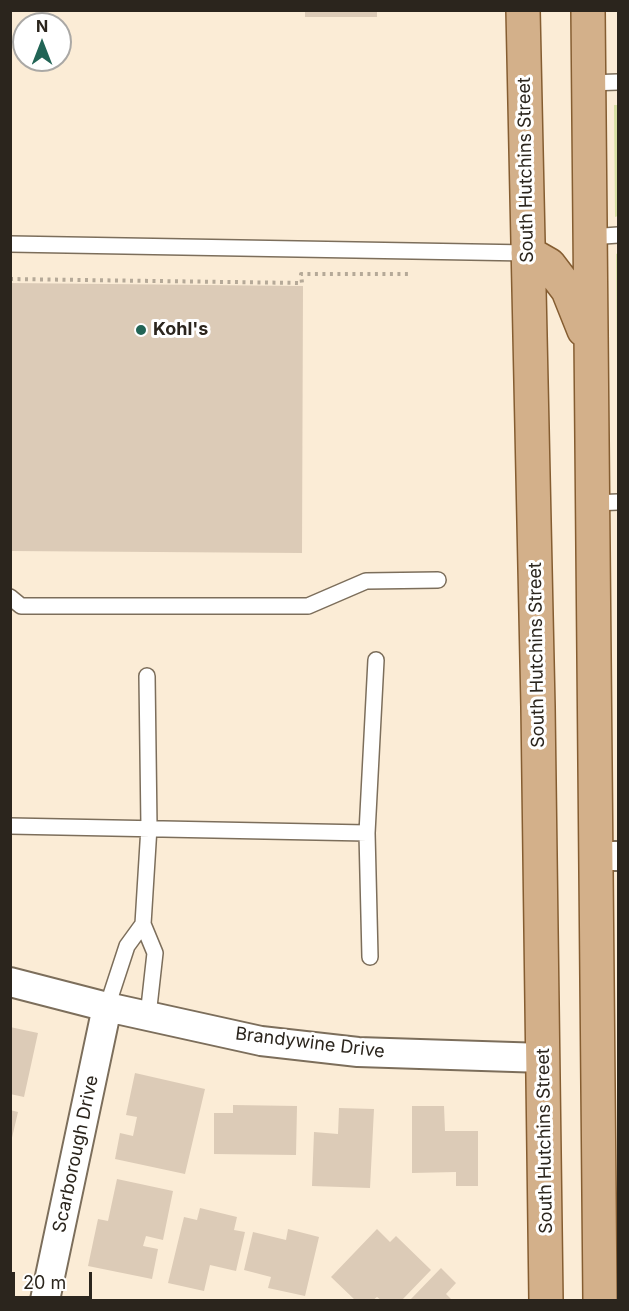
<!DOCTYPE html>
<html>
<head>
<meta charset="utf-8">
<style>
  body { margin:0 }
  #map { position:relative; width:629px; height:1311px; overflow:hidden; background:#fbecd6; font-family:Inter,sans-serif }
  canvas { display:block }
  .frame { position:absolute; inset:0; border:12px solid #2b251d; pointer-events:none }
  .north { position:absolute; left:12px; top:12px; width:60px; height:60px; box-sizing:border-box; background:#fff; border:2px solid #aaa8a5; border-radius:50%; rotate:0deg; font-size:16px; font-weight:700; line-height:24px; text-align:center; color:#2b251d }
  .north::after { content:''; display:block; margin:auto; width:21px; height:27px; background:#216455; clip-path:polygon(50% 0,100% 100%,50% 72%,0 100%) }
  .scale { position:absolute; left:12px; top:1272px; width:80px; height:27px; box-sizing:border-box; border:3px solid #2b251d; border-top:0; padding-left:8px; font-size:18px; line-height:21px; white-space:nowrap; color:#2b251d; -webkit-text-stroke:4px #fff; paint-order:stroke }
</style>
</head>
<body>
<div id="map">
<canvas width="629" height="1311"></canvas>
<div class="frame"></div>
<div class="north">N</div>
<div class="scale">20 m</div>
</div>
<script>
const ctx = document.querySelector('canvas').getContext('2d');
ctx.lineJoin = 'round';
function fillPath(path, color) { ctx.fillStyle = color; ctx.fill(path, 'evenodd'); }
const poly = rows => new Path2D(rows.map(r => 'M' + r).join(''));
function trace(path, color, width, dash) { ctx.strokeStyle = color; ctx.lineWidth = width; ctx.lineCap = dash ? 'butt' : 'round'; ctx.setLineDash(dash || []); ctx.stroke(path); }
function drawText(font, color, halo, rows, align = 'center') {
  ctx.font = font + ' Inter,sans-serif'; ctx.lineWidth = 6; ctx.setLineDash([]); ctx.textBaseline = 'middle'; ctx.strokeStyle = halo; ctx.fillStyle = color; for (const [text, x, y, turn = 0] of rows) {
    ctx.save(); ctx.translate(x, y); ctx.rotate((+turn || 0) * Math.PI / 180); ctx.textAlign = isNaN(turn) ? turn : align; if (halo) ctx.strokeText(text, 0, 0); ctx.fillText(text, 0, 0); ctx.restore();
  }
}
fillPath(poly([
  [614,105,618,105,618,216,615,217],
  [618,253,618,480,616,254]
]), '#d8e0a3');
fillPath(poly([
  [305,10,377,10,377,17,305,17],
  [10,283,303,286,302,553,10,551],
  [10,1027,38,1033,24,1097,10,1094],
  [135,1073,205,1089,185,1174,115,1159,120,1133,133,1136,137,1117,126,1115],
  [233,1105,297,1106,296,1155,214,1154,214,1113,233,1113],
  [412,1106,444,1106,445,1131,478,1131,478,1186,456,1186,456,1172,412,1173],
  [339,1108,374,1109,370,1188,312,1186,314,1132,338,1134],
  [10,1110,18,1112,11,1142,10,1142],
  [117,1179,173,1191,163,1240,146,1236,143,1246,158,1249,152,1279,88,1266,98,1219,108,1221],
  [200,1208,237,1217,234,1230,245,1232,236,1271,210,1265,204,1291,168,1283,184,1217,197,1220],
  [288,1229,319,1237,305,1296,268,1288,271,1277,244,1270,253,1232,286,1240],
  [377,1229,390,1242,396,1236,431,1270,402,1300,381,1300,377,1297,373,1300,355,1300,331,1277],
  [441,1268,456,1283,446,1294,452,1300,410,1300]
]), '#dccbb7');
const lane = poly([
  [588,83,618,82],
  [590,237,618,235],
  [10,244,528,253],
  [593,503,618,502],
  [10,597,21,606,308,606,366,581,438,580],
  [147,676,149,827,143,924,155,953,148,1016],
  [10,826,367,833],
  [370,957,367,833,376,660],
  [107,1007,127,946,143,924]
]);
const street = poly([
  [595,856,618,856],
  [10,982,107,1007,261,1041,358,1052,544,1058],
  [45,1300,107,1007]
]);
const primary = poly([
  [523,10,538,707,546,1300],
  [588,10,600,1300],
  [528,253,549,265,568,290,584,330]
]);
trace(lane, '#7c6e5b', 18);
trace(street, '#7c6e5b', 32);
trace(primary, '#855d31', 36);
trace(poly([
  [10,279,302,283,301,274,408,274]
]), '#b5a998', 4, [3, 4.5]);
trace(lane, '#fff', 15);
trace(street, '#fff', 28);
trace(primary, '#d3b08a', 33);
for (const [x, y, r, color] of [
  [141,330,6,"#216455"]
]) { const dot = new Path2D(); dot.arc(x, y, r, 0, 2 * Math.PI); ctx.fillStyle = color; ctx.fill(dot); trace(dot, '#fff', 2); }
drawText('18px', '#2b251d', '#fff', [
  ["South Hutchins Street",526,170,-91],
  ["South Hutchins Street",537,655,-91],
  ["Brandywine Drive",310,1043,7],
  ["South Hutchins Street",545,1141,-91],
  ["Scarborough Drive",76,1154,-78]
]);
drawText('bold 18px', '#2b251d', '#fff', [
  ["Kohl's",153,330]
], 'left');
</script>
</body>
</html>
